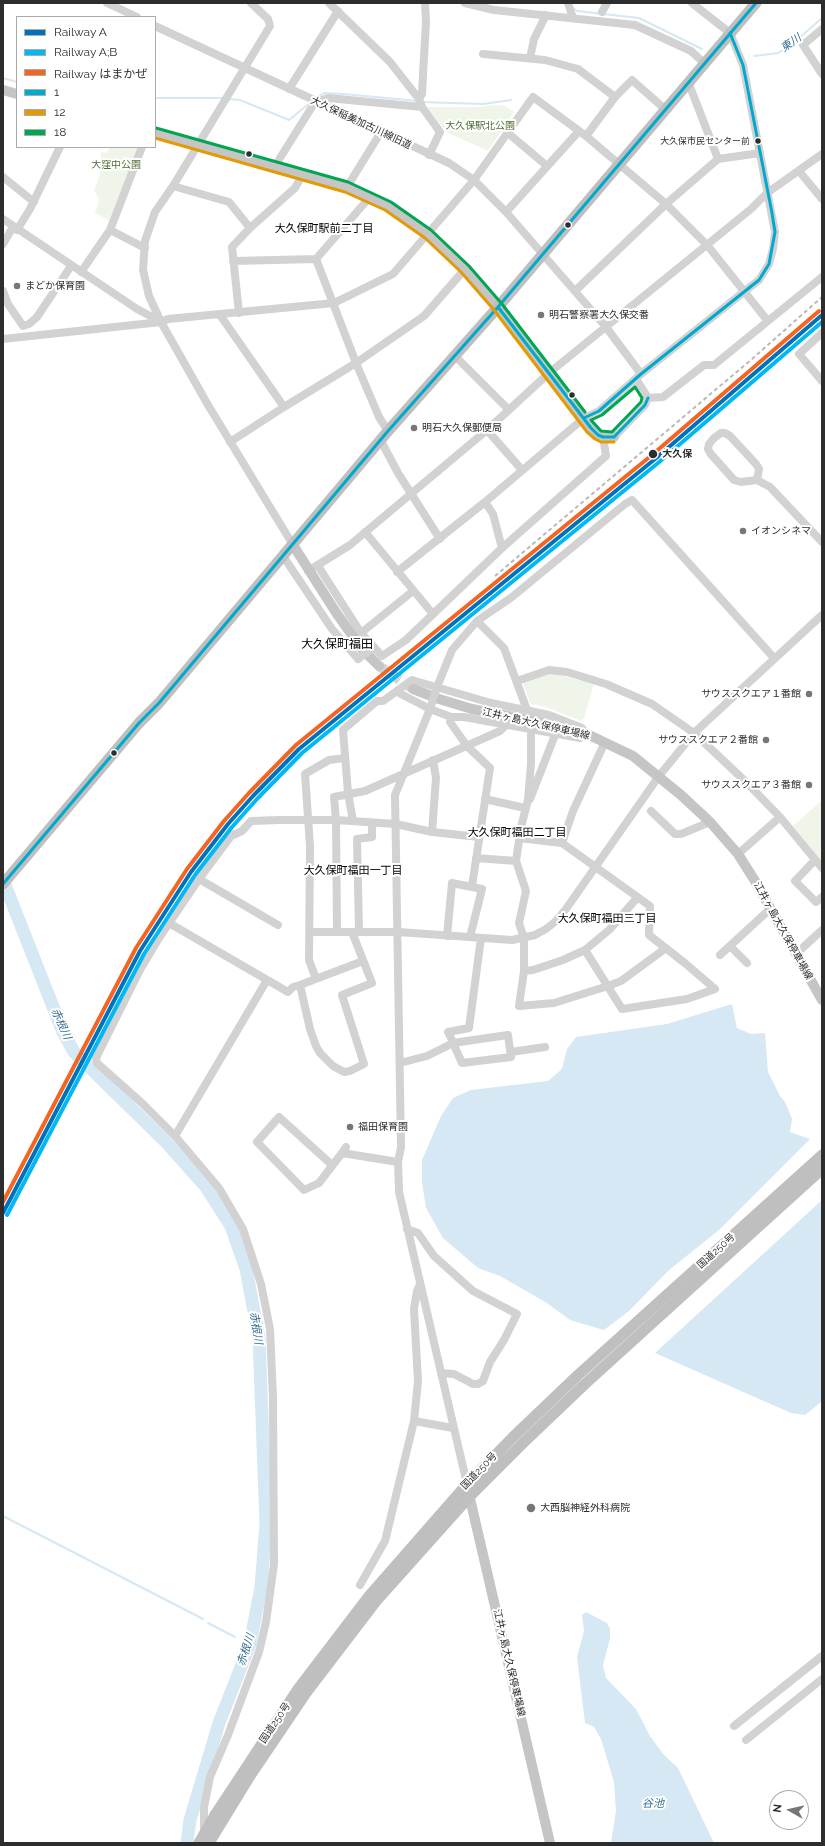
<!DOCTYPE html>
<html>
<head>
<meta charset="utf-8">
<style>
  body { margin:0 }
  #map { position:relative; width:825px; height:1846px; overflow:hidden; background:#fff; font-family:Raleway,"Noto Sans JP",sans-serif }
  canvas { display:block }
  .frame { position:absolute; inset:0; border:4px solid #2d2d2d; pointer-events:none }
  .legend { position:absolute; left:16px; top:16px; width:140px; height:132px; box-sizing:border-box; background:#fff; border:1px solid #ababab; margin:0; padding:5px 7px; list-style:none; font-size:12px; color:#2d2d2d }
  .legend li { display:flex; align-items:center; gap:8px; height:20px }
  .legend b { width:20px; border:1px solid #ababab }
  .north { position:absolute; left:769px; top:1790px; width:40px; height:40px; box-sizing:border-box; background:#fff; border:1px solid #ababab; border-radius:50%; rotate:278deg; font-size:11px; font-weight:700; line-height:16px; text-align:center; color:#2d2d2d }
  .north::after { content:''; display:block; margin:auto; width:14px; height:18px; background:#767676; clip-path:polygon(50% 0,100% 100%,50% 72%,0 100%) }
</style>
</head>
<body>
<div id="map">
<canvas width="825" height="1846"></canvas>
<div class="frame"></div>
<ul class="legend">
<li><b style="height:5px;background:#0072bc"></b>Railway A</li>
<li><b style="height:5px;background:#02b8f4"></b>Railway A;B</li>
<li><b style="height:5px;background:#f26522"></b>Railway はまかぜ</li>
<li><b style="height:5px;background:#00a9ce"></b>1</li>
<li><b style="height:5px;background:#e39a04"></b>12</li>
<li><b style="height:5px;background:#00a651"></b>18</li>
</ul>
<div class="north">N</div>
</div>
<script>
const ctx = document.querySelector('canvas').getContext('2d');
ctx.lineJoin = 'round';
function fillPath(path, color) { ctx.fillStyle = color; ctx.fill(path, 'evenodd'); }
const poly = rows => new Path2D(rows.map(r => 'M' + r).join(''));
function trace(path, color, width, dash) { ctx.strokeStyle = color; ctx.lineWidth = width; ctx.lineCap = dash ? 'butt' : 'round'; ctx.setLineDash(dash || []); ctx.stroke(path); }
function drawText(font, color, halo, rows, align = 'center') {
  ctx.font = font + ' Raleway,"Noto Sans JP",sans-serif'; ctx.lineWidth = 4; ctx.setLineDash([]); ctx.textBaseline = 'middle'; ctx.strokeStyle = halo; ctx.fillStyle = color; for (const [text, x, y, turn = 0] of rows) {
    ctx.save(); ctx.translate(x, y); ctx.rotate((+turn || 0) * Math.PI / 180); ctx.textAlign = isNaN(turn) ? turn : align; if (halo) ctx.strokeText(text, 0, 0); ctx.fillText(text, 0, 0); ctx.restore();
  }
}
fillPath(poly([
  [494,105,505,106,514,112,488,151,446,132,427,107,481,107],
  [110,147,139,147,109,220,95,213,99,200,94,190,100,175,101,152,106,153],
  [548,672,594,684,584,718,581,721,546,707,531,704,523,685,525,681],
  [822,800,822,862,793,826]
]), '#f0f5ea');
fillPath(poly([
  [732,1004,737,1028,751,1034,765,1033,768,1072,780,1096,785,1102,792,1119,790,1132,810,1139,719,1230,668,1271,629,1311,604,1330,570,1320,547,1303,500,1276,478,1268,443,1238,426,1208,422,1182,422,1160,441,1116,453,1098,471,1090,548,1081,562,1069,567,1049,576,1037,667,1024],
  [822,1200,821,1402,805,1415,791,1413,655,1353],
  [586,1612,607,1623,610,1629,610,1638,603,1665,606,1678,636,1709,650,1736,663,1754,678,1768,714,1843,611,1843,616,1811,614,1782,601,1739,594,1727,585,1723,577,1657,584,1631,582,1615]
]), '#d5e8f3');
trace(poly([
  [573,8,577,11,639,18,702,49],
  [754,56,778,53,791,45,822,18],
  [3,78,17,82],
  [318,97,324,93,344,94,418,101],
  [155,98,224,98],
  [228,99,240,100,289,120,311,102],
  [422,102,483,104,511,100],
  [3,1516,203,1619],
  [208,1623,235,1637],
  [244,1641,250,1644]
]), '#d5e8f3', 2);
trace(poly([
  [3,880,63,1032,74,1052,165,1141,206,1187,231,1226,246,1269,259,1338,266,1524,261,1587,250,1644,219,1723,190,1820,187,1843]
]), '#d5e8f3', 13);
trace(poly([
  [379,666,413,689]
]), '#d5d5d5', 10, [10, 5]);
trace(poly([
  [107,3,137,17],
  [251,3,268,19,270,26,173,186,155,212,145,241,143,270,149,296,161,322,208,405,293,545],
  [329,3,390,62,419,99,422,107,440,132,429,155],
  [465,3,494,10,635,25,691,51,705,64],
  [568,3,573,18],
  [602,12,607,3],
  [155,26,449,163,474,180,506,212,606,327,641,374],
  [822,29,803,45,822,74],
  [483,54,545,60,578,69,615,97,586,136],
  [530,58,534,39,546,15],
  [689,84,718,159],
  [289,89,338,11],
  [615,97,632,80,666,110],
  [419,99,422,94,423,74,426,22,425,3],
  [508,133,547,166],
  [142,147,110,230,145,248],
  [275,166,315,102,328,98,422,107],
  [799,171,822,199],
  [3,177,34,202],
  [173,186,229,202,250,228],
  [347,187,381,132],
  [369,198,316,259,356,363,379,417,388,431],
  [506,212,579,131],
  [3,219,137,309,160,321],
  [17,230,30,209,60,147],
  [3,244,13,227],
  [233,261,316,259],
  [81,272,110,230],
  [3,291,8,304,23,326,29,324,37,317,71,266],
  [575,291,666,204,718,159,760,153],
  [239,313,232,247,250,228,295,188,303,174],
  [220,315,284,407],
  [822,333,799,354,822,381],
  [3,339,161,322,168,319,334,303,393,274,474,180,533,97,586,136,666,204,707,245,767,320],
  [455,356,509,410],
  [636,379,648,398],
  [648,398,663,397,704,365,714,365,822,277],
  [487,430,522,470],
  [721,433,725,433,730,436,756,464,759,469,757,480,741,482,734,480,710,453,708,449,709,444,714,438,721,433],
  [614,437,645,405,648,398],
  [381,441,398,473,440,539],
  [230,442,284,407,356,363,424,316,465,269],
  [757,480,770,487,822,542],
  [485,502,493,514,502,548],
  [365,532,433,614],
  [283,556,332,629,358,659],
  [318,566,361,633,382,656,406,640,502,548,606,456,603,437],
  [308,571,350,545,487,430,549,373,751,209,767,193,822,154],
  [397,572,485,502,584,418,599,411,641,374,745,291,759,280,769,264,773,249,775,232,743,65,730,33,692,3],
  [477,621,504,648,527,710],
  [361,633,413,591],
  [517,681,549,670,567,672,606,684,652,704,694,733,746,782,780,817,822,868],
  [437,687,452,650,477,621,512,597,625,504,632,500,774,658],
  [430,709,395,795,401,1147,398,1162,399,1192,467,1484],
  [451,717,450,722,467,746,490,768,472,886],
  [531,730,531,764,528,800,521,827,516,861,526,891,519,923,524,938,524,971,519,1006,554,1003,608,986,621,981,666,948],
  [485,799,525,808],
  [530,799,555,735],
  [651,811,675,834,681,834,710,822],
  [353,821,348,793,343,730,377,701,383,701,412,680,491,703,549,715,582,728,587,734,580,738,464,717,451,717,430,709,397,692],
  [432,832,436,778,433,760],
  [519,838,562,843,650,906,649,935,686,964,715,989,687,999,622,1009,585,950],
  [562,843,573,811,605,742],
  [738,854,780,817],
  [476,858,516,861],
  [815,860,795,881,816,902,822,897],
  [199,879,278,925],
  [169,923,288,992,293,987,300,985],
  [359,931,357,839,372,837,372,823],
  [310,932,398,932,512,940,535,935,546,929,556,921,566,909,659,776,694,733,822,615],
  [337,932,336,820,334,797,365,791,500,731,506,725],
  [352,932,372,983,342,995,364,1064,350,1071,344,1072,333,1066,320,1053,316,1046,310,1029,300,985,363,961],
  [447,936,452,883,482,889,470,937],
  [730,946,747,963],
  [796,954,822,930],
  [720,955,770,909],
  [524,971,533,970,563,960,585,950,609,930,637,898],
  [316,979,309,960,310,846,305,774,329,760,345,758],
  [267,980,175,1136,142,1103,97,1063,96,1058,140,970,159,938,199,879,231,836,242,831,251,821,279,820,336,820,396,824,432,832,479,837],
  [511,1052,545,1047],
  [400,1063,427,1056,453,1043,508,1035,511,1057,462,1063,453,1043,451,1038,448,1032,469,1028,481,938],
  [175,1136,219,1188,243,1229,261,1284,270,1329,273,1398,274,1564,266,1622,259,1652,228,1735,210,1777,204,1807,204,1834],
  [342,1153,398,1162],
  [332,1165,279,1117,257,1142,304,1190,319,1183,342,1153,346,1147],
  [407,1229,418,1233,434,1256,473,1291,517,1314,504,1340,490,1362,483,1381,478,1384,473,1384,454,1374,441,1373],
  [414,1421,418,1381,414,1309,417,1291,420,1284],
  [360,1585,385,1541,414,1421,453,1428],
  [734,1726,822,1656],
  [746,1740,822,1679]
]), '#d2d2d2', 8);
trace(poly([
  [3,90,17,94],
  [155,133,347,187,388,206,428,234,465,269,498,307,591,428,598,435,603,437,614,437],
  [293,545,337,614,362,649,379,666],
  [413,689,439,699,472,709,543,723,587,734,633,756,681,795,710,822,738,854,755,881,822,1000],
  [468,1490,550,1843]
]), '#c5c5c5', 10);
trace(poly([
  [3,884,139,723,159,703,388,431,498,307,756,3],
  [215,1815,298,1689,369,1596,467,1484,513,1437,578,1375,822,1155],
  [209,1843,250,1776,306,1693,377,1600,470,1496,522,1444,585,1384,822,1169]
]), '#bfbfbf', 11);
trace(poly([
  [495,576,752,359,822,297]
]), '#b9b9b9', 2, [4, 3]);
trace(poly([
  [358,659,374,647],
  [430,709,437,687]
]), '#d2d2d2', 8);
trace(poly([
  [199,1843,215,1815]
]), '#bfbfbf', 11);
trace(poly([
  [498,307,591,428,598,435,603,437,614,437],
  [584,418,599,411,641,374,759,280,769,264,775,232,772,213,743,65,730,33],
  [614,437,645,405,648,398],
  [3,884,139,723,159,703,388,431,498,307,756,3]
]), '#00a9ce', 3);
trace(poly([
  [155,138,345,192,385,210,425,238,461,272,494,310,587,432,595,439,601,442,614,442]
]), '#e39a04', 3);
trace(poly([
  [156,128,348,182,391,202,431,230,469,266,502,304,585,412],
  [635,387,642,398,641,402,612,432,601,431,591,420,602,415,635,387]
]), '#00a651', 3);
trace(poly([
  [3,1213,140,951,191,872,228,824,253,796,299,749,655,459,822,315]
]), '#0072bc', 4);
trace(poly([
  [7,1215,144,954,195,875,232,827,257,799,302,753,658,463,822,322]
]), '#02b8f4', 4);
trace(poly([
  [3,1202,136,948,187,869,224,821,249,793,296,745,652,455,819,311]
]), '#f26522', 4);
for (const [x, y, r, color] of [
  [758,141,3.5,"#2d2d2d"],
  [249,154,3.5,"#2d2d2d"],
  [568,225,3.5,"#2d2d2d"],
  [17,286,4,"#767676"],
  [541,315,4,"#767676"],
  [572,395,3.5,"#2d2d2d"],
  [414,428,4,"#767676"],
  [653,454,5,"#2d2d2d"],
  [743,531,4,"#767676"],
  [809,694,4,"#767676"],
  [766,740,4,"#767676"],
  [114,753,3.5,"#2d2d2d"],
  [809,785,4,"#767676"],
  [350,1127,4,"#767676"],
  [531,1508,5,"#767676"]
]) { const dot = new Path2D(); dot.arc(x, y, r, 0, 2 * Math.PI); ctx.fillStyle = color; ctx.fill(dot); trace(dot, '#fff', 1.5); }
drawText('9px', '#2d2d2d', '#fff', [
  ["大久保市民センター前",750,141]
], 'right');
drawText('10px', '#2d2d2d', '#fff', [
  ["大久保稲美加古川線旧道",361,123,25],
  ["江井ヶ島大久保停車場線",536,724,13],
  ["江井ヶ島大久保停車場線",783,931,61],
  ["国道250号",716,1251,-42],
  ["国道250号",479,1471,-46],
  ["江井ヶ島大久保停車場線",509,1663,77],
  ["国道250号",275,1723,-56]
]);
drawText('10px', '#506d37', '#fff', [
  ["大久保駅北公園",480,126],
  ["大窪中公園",116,165]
]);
drawText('10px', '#2d2d2d', '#fff', [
  ["まどか保育園",25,286],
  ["明石警察署大久保交番",549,315],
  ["明石大久保郵便局",422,428],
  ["イオンシネマ",751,531],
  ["サウススクエア１番館",801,694,"right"],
  ["サウススクエア２番館",758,740,"right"],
  ["サウススクエア３番館",801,785,"right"],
  ["福田保育園",358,1127],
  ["大西脳神経外科病院",540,1508]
], 'left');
drawText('bold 10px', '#2d2d2d', '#fff', [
  ["大久保",662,454]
], 'left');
drawText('italic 11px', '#347097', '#fff', [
  ["東川",791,43,-36],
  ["赤根川",61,1024,66],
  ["赤根川",256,1328,81],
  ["赤根川",246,1650,-72],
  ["谷池",653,1804]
]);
drawText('11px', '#000', '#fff', [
  ["大久保町駅前二丁目",324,229],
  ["大久保町福田二丁目",517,833],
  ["大久保町福田一丁目",353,871],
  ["大久保町福田三丁目",607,919]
]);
drawText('12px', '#000', '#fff', [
  ["大久保町福田",337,644]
]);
</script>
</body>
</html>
